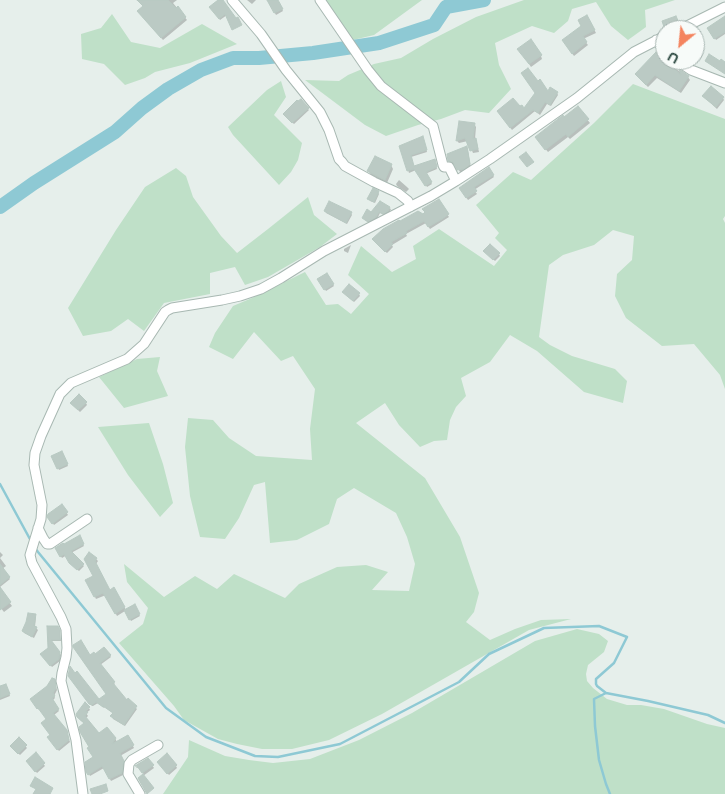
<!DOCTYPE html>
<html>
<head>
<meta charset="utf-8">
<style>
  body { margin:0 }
  #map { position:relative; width:725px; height:794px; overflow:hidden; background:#e6efeb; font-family:"Varela Round",sans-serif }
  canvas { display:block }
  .north { position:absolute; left:655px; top:20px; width:50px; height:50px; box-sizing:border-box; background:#f7fbf9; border:1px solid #a3b1ad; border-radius:50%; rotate:208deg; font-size:14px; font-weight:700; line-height:20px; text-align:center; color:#24423a }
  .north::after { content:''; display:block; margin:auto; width:18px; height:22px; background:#f4845f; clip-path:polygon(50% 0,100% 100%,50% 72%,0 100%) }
</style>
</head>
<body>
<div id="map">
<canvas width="725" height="794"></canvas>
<div class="north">U</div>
</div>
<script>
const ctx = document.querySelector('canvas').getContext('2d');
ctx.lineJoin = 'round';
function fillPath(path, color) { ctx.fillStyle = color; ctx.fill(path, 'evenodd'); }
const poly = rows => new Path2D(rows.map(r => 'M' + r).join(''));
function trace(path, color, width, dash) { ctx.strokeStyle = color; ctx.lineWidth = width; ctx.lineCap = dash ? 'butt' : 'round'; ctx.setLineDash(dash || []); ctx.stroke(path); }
fillPath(poly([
  [325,0,422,0,374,35,353,40],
  [524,0,675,0,645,10,646,27,628,40,611,26,596,2,572,9,568,21,554,33,532,26,495,43,499,65,511,89,489,113,465,110,441,119,418,125,386,136,365,125,305,80,339,81,348,75,374,64,401,58,433,39,476,17],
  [112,14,131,42,160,48,202,24,237,44,190,63,155,72,145,78,125,85,104,64,82,59,81,34,101,28],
  [281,81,286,97,274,115,302,143,298,160,291,172,279,185,233,135,228,127,267,90],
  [633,84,725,119,725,216,723,219,725,223,725,389,720,375,694,344,662,346,626,318,615,296,617,274,632,260,634,236,613,230,594,245,563,255,549,265,539,337,550,345,572,356,615,369,627,381,623,403,584,392,537,351,510,335,490,362,461,378,466,396,456,407,450,420,447,440,434,441,420,447,399,425,385,403,356,423,425,478,460,537,479,593,474,612,466,622,490,640,515,629,541,620,571,619,529,630,382,714,329,740,292,749,262,749,237,744,218,739,184,720,174,706,119,643,143,624,148,608,127,582,124,564,164,597,195,576,217,589,234,574,285,598,299,584,337,567,366,565,388,572,372,590,409,591,415,564,407,537,396,513,354,488,337,499,329,524,297,540,270,543,265,482,254,485,239,518,225,539,200,537,190,496,185,447,188,418,213,420,229,438,256,456,312,460,310,429,315,389,293,356,281,361,254,332,233,359,209,347,215,333,233,306,252,298,305,272,326,305,338,304,351,314,369,294,348,275,361,246,392,272,416,259,413,246,439,229,494,266,507,250,495,238,499,233,476,205,513,172,531,180,594,123],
  [176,168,186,176,193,197,221,236,237,253,268,229,308,197,314,215,337,234,320,247,268,277,245,285,235,267,210,273,210,294,164,303,144,331,128,319,111,331,83,336,68,308,116,230,145,187],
  [160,357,157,371,168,396,124,408,99,377,137,359],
  [149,423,163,464,173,503,160,517,128,475,98,427],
  [577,629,599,634,608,641,604,652,588,665,586,674,587,681,593,688,607,699,627,705,641,705,664,709,707,724,725,728,725,794,163,794,188,757,189,740,225,756,249,760,273,763,310,759,359,740,412,713,535,641]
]), '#bfe0c8');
fillPath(poly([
  [138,0,177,0,173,3,187,20,163,40,140,14,144,7],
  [221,0,227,15,220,20,212,9],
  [247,0,256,0,252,4],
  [268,0,277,0,283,11,276,15],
  [587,16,596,33,583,39,588,45,574,56,565,43,582,26],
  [725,17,725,34,716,40,709,28],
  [677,20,679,26,674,30,666,30,663,22],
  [521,52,541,56,542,59,531,67],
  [673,67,688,77,690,80,681,93,657,78,648,87,639,78,637,75,672,68],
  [548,93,557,93,558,95,551,106,547,104,540,115,535,111,512,130,500,114,520,108,525,110],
  [704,97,723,98,724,100,717,109],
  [578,108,590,123,570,139,568,137,548,152,538,140],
  [308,109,309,110,294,124,285,116],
  [460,122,474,124,476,127,475,139,477,143,479,152,473,153,468,141,459,143,457,141],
  [424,140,427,152,411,157,414,168,435,162,437,169,425,174,432,184,427,187,416,170,409,173,400,146],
  [467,148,468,151,471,168,466,172,460,172,456,165,452,164,450,160],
  [375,158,391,165,393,169,387,183,371,175,369,171],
  [488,169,494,177,474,190,477,194,468,200,460,188],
  [399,180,407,187,409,189,406,192,397,186,396,184],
  [378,192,379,194,375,203,370,201,369,199],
  [438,201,449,217,430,229,426,223,406,234,407,236,392,245,393,247,387,253,375,242,424,216,426,213,423,210],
  [389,208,391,209,389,213,384,215,380,213,377,219,369,223,363,218,371,213],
  [325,211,351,213,352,215,347,224,326,213],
  [351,245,348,253,344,251,344,249],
  [486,253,499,254,500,256,495,261],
  [327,275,334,286,326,291,319,280],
  [359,294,360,296,354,302,346,295],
  [86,403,87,405,80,412,73,405],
  [62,453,68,466,59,470,53,457],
  [62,505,68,515,54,525,49,517],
  [79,537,84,546,71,553,84,566,79,571,72,565,67,555,62,558,56,549],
  [0,552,3,555,0,558,6,566,2,569,10,579,0,587],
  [96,559,98,561,96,564,110,591,113,589,126,610,134,606,140,616,131,621,125,611,117,616,106,595,96,599,87,580,95,577,86,560],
  [0,589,12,606,4,612,0,607],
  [35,615,36,617,35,627,38,630,34,638,24,633,23,631],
  [49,628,57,628,60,634,61,641,50,641,61,655,60,661,52,667,43,656,49,648],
  [104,648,111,657,100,665,114,683,115,684,113,685,127,702,128,700,137,709,125,726,113,719,112,717,114,714,105,707,104,708,98,703,93,706,92,706,71,678,99,701,107,694,90,657,95,656],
  [54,680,57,690,54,696,55,698,52,701,59,711,54,715,67,733,70,742,59,751,50,739,52,735,48,720,40,709,39,710,31,699,48,687],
  [0,687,7,687,10,696,0,700],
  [89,708,90,710,86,713,88,716,85,719,99,735,115,738,117,742,128,736,134,748,120,756,124,764,123,775,111,781,104,768,90,776,88,772,95,757,85,724,80,720,78,717],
  [19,739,27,748,20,755,13,748],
  [36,754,45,766,37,773,29,763],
  [148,759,154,768,143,776,144,775,139,767,137,768,136,767],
  [160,764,176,766,177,768,169,775]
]), '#0003');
trace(poly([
  [445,0,446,7],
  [0,484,31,541],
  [35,548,38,552,166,708,206,737,255,756,278,757,340,744,459,682,489,654,544,628,599,626,627,637,614,663,596,679,596,684,597,686,606,693,648,701,708,715,725,723],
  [606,693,594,699,595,726,599,760,606,784,610,794]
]), '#8ec9d4', 2.5);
trace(poly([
  [0,207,34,183,115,132,142,108,168,89,201,70,233,58,259,58,313,53,379,43,434,25,446,7,484,0]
]), '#8ec9d4', 14);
const building = poly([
  [137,0,168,0,176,8,178,6,186,17,161,38,137,11,143,6,137,0],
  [218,0,223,0,236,18,238,17,242,25,232,30,225,14,219,19,209,7,218,0],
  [267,0,278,0,283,9,274,13,267,0],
  [587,15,595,30,583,36,587,42,572,54,562,40,581,26,578,20,587,15],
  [676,16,679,23,673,28,665,30,662,21,676,16],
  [725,16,725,32,714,39,707,28,725,16],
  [531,39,542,55,529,64,517,49,531,39],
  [656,52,681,75,679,69,689,76,679,91,655,75,646,85,635,74,656,52],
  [709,54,720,61,721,59,725,62,725,74,705,61,709,54],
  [528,68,538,81,540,79,548,91,550,87,558,92,550,105,545,102,538,113,533,110,510,128,497,111,513,98,520,106,522,105,524,108,535,93,521,73,528,68],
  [711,86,724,97,716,107,702,96,711,86],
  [301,99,309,108,292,123,283,114,297,100,298,101,301,99],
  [578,106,589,119,568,137,566,134,545,150,535,137,563,115,564,117,578,106],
  [459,121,475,123,473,139,476,138,478,149,470,151,465,138,456,141,459,121],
  [423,136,427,150,411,155,414,166,435,159,437,167,426,172,432,182,425,186,414,169,407,171,399,146,423,136],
  [467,146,470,164,464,169,457,170,453,162,448,161,447,154,467,146],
  [526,152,534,162,527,167,519,157,526,152],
  [375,156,392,164,385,180,367,171,375,156],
  [489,167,494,175,474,187,477,191,466,198,459,188,489,167],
  [373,188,379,191,374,202,367,199,373,188],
  [439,199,449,214,442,219,428,227,424,221,406,231,407,233,391,242,393,244,385,252,372,239,383,229,399,220,400,221,418,211,423,214,425,212,422,209,439,199],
  [329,201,352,212,346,223,324,211,329,201],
  [380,201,390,207,388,211,383,214,379,212,376,217,368,222,362,218,367,209,371,212,380,201],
  [490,244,500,253,493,260,483,251,490,244],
  [327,273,334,284,324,290,317,279,327,273],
  [349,284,360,293,353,301,342,292,349,284],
  [79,394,87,402,78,410,70,403,79,394],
  [62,451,68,464,57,469,51,456,62,451],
  [62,504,68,512,52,524,47,517,48,514,62,504],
  [80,535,84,544,71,551,84,564,77,570,69,563,64,554,60,557,55,548,63,543,64,544,80,535],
  [89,552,97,558,95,561,110,590,114,587,125,607,115,614,103,593,94,597,85,580,93,576,84,559,89,552],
  [0,564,10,577,0,585,0,564],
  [0,587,11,602,0,610,0,587],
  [135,604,140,614,129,620,124,610,135,604],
  [28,613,36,614,34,626,37,627,32,637,22,631,26,622,28,613],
  [47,626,58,626,60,630,60,640,51,640,60,652,59,659,50,666,40,654,48,648,47,626],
  [81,640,90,655,94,652,95,654,104,647,111,655,100,663,115,682,113,683,127,700,128,698,137,706,124,725,110,716,113,713,103,706,103,707,96,702,92,705,89,704,68,676,70,666,75,673,77,671,99,699,106,694,73,647,73,645,81,640],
  [52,678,55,679,56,688,53,693,55,696,52,698,59,709,53,713,67,730,69,740,57,750,47,737,50,735,41,723,46,719,38,708,37,709,30,699,47,686,52,678],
  [6,684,10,694,0,698,0,686,6,684],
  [85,702,90,707,85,711,88,712,85,716,99,733,107,727,116,738,112,744,128,735,134,745,120,753,124,761,122,773,109,779,102,766,88,775,86,772,85,762,93,757,87,748,89,747,80,732,79,727,84,723,77,717,76,714,85,702],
  [19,737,27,745,18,754,10,746,19,737],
  [36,752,45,763,35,772,26,761,36,752],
  [167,753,177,765,167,774,157,762,167,753],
  [148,758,154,765,142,773,137,766,135,766,148,758],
  [143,774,154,788,147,794,138,778,143,774],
  [35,777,53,788,50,794,33,794,36,789,30,786,35,777],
  [106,784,108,791,100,794,92,794,90,789,106,784]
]);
fillPath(building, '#bbcac4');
trace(building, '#b8c9c2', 1);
const minor = poly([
  [232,0,261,34,286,70,320,112,329,130,339,159,342,162,345,166,374,182,398,193,408,201,410,207],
  [320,0,368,70,381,86,433,126,443,165,444,167,449,167,456,181],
  [679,30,725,7],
  [656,40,665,50],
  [676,60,691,70,725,83],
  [38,528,43,538,47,544,50,544,87,519],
  [83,794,76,740,61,681,62,673,66,657,67,648,66,629,61,617,32,563,30,555,41,519,42,505,34,465,35,453,41,436,60,394,71,383,127,359,144,344,165,312,168,310,172,308,222,300,240,296,261,289,281,278,324,251,431,196,456,181,490,159,577,98,634,52,665,36],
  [140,794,128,774,129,764,132,760,158,745]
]);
trace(minor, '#a8b8b2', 11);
trace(minor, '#fff', 9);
</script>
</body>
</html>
